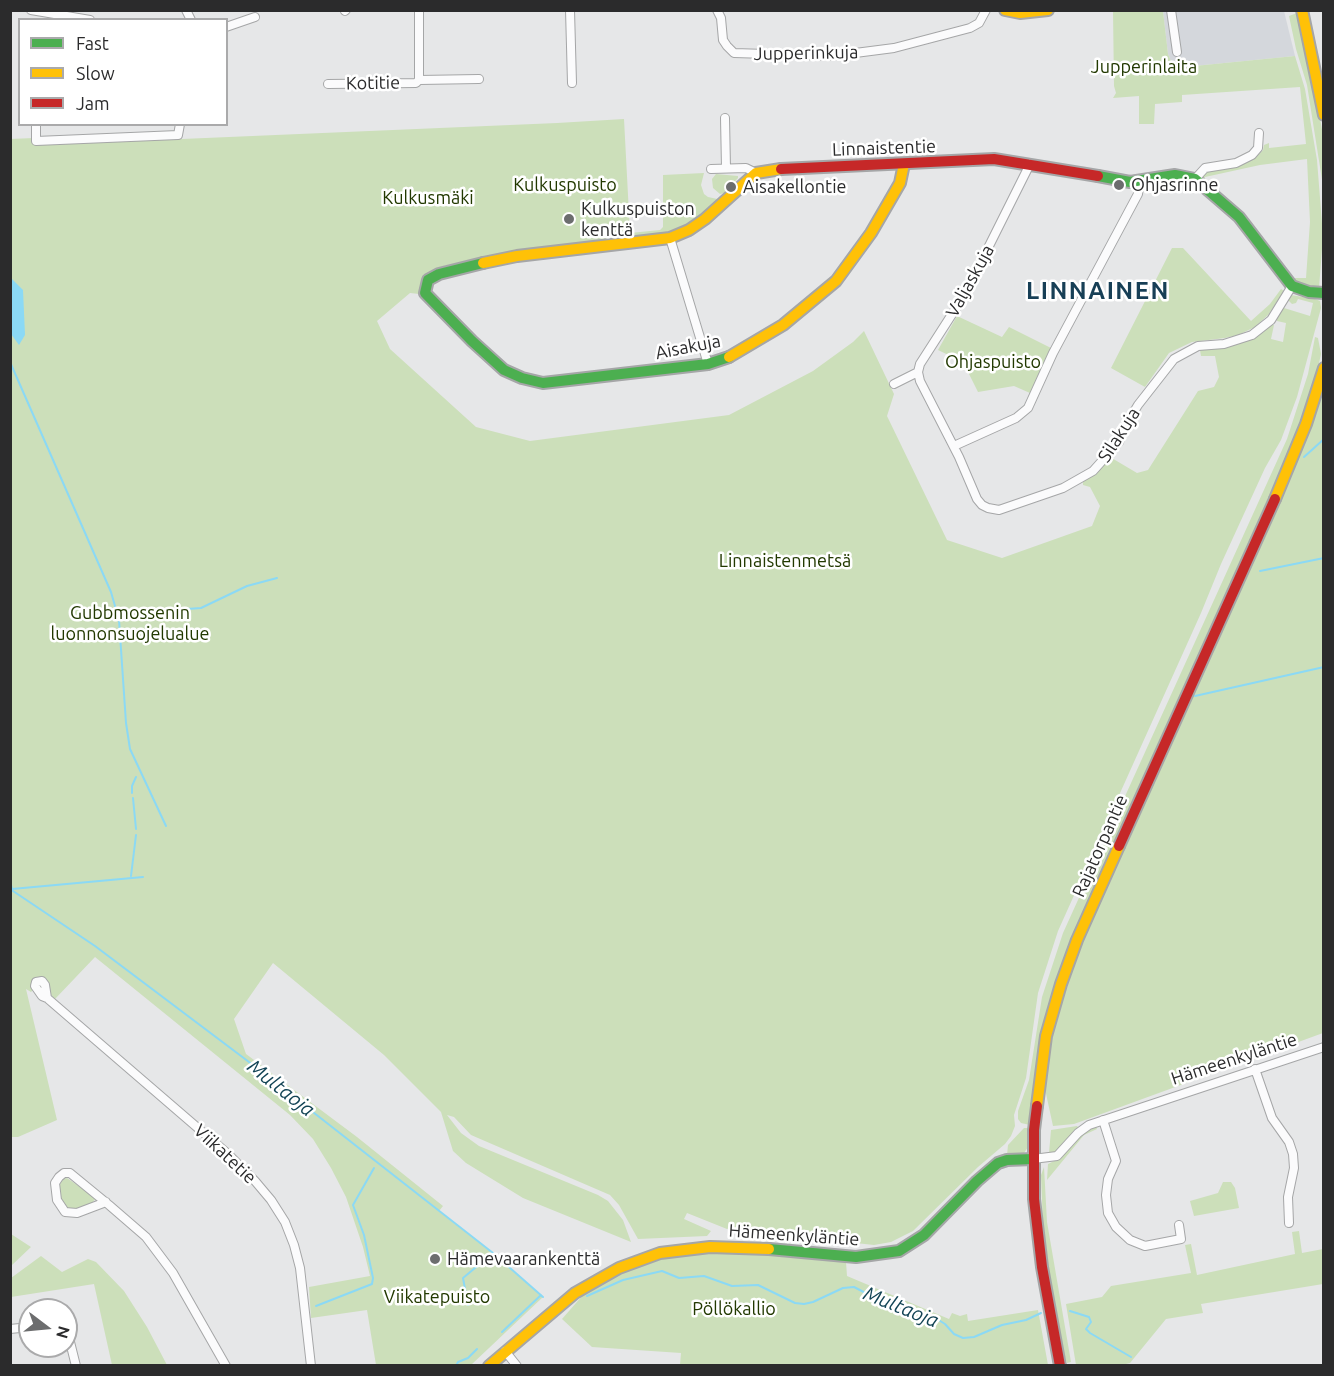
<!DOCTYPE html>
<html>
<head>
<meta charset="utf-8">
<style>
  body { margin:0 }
  #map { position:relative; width:1334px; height:1376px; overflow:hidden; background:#e6e7e8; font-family:Ubuntu,sans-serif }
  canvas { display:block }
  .frame { position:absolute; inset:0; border:12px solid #2b2b2c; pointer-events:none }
  .legend { position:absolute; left:18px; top:18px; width:210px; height:108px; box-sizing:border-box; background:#fff; border:2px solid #aaaaab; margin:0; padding:8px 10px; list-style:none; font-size:18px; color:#2b2b2c }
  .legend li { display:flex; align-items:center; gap:12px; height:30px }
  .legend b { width:30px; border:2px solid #aaaaab }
  .north { position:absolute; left:18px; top:1298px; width:60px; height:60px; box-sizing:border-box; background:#fff; border:2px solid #aaaaab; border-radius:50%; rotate:106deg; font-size:16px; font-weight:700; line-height:24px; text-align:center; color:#2b2b2c }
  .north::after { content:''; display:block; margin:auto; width:21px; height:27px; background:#6c6d6e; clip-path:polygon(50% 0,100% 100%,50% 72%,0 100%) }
</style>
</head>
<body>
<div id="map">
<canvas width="1334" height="1376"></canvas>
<div class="frame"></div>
<ul class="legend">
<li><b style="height:8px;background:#4caf50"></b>Fast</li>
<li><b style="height:8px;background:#ffc107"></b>Slow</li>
<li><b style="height:8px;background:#c62828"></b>Jam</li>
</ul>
<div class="north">N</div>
</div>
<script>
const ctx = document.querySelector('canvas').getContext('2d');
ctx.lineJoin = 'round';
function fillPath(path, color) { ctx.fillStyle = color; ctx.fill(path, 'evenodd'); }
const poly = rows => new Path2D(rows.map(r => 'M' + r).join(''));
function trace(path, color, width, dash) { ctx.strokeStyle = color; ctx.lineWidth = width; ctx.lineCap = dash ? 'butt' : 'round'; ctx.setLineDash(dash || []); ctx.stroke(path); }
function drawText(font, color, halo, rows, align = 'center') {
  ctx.font = font + ' Ubuntu,sans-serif'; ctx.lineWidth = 5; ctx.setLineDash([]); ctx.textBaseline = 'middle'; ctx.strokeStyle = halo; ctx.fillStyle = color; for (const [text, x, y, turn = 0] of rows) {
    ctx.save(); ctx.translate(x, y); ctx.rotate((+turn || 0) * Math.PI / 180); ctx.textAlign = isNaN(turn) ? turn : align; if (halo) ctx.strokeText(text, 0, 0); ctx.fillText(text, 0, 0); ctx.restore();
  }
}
fillPath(poly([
  [1163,11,1284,11,1295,56,1174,68,1168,54]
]), '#d4d7dc');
fillPath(poly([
  [1113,11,1163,11,1168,54,1174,68,1295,56,1305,89,1317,160,1323,236,1319,288,1311,289,1292,282,1295,278,1306,278,1310,222,1307,159,1260,165,1205,177,1205,182,1202,182,1201,177,1205,170,1256,157,1263,150,1264,145,1269,143,1269,148,1306,144,1300,87,1182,95,1182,102,1155,104,1154,124,1139,124,1139,96,1113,98,1116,93,1114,86],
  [1297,13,1303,26,1323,135,1323,186,1307,85,1296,49,1289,16],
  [624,119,630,233,660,230,663,227,663,175,704,173,701,185,704,194,708,197,722,200,706,216,669,235,502,253,444,266,424,277,419,294,410,293,377,321,390,349,476,427,530,441,729,415,813,371,853,342,864,331,894,394,887,416,947,540,1002,558,1092,526,1100,506,1090,487,1083,485,1083,482,1110,457,1137,473,1148,470,1198,391,1214,387,1219,377,1215,356,1201,356,1200,350,1214,348,1270,325,1274,325,1271,339,1283,342,1286,323,1277,321,1276,316,1284,308,1310,316,1313,303,1298,299,1296,303,1292,304,1288,300,1291,295,1315,299,1320,301,1321,308,1297,397,1281,440,1265,468,1221,564,1201,613,1058,931,1038,993,1026,1078,1014,1115,1015,1126,1011,1136,1005,1144,978,1167,913,1231,891,1242,874,1245,727,1229,687,1213,684,1219,711,1231,707,1236,638,1239,619,1205,610,1195,471,1135,454,1117,447,1115,461,1133,479,1146,598,1195,608,1201,623,1220,631,1242,523,1198,466,1163,453,1151,441,1112,384,1055,273,963,234,1019,246,1054,357,1137,443,1206,439,1211,493,1253,543,1297,471,1365,376,1365,367,1310,311,1318,309,1287,370,1276,363,1247,346,1197,331,1168,313,1139,290,1115,95,957,55,999,50,994,48,982,43,979,31,992,26,989,57,1120,18,1137,11,1137,10,139,34,138,34,145,155,138,182,139,557,123],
  [716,174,738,176,738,178,724,193,720,194,713,188,712,179],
  [1172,248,1183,248,1251,321,1270,304,1281,289,1284,291,1268,315,1255,327,1238,335,1225,338,1192,342,1169,353,1145,387,1111,368],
  [957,316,1002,337,1009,327,1051,348,1030,393,1014,386,978,392,963,362,938,350],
  [1315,337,1318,338,1321,354,1313,391,1286,463,1080,920,1030,1125,1021,1123,1018,1119,1018,1111,1029,1080,1042,997,1063,933,1287,439,1308,374],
  [1323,387,1323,1033,1074,1124,1053,1126,1045,1089,1051,1039,1073,962],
  [1077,1126,1078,1127,1059,1151,1049,1153,1051,1130],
  [1096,1126,1097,1129,1084,1135,1047,1180,1048,1164,1062,1157,1083,1132],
  [1024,1128,1030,1128,1028,1147,1024,1153,1020,1155,1007,1155,1008,1145],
  [1044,1167,1047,1222,1071,1362,1067,1363,1059,1339,1044,1252,1041,1175],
  [67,1178,96,1198,89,1207,77,1211,69,1210,65,1208,61,1202,58,1188,63,1179],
  [1223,1182,1231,1182,1235,1188,1239,1208,1194,1216,1190,1201,1218,1193],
  [1299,1231,1302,1253,1323,1249,1323,1284,1201,1304,1203,1313,1166,1319,1130,1363,1118,1366,1076,1365,1066,1304,1102,1297,1111,1286,1191,1273,1185,1245,1191,1244,1197,1275,1295,1254,1292,1232],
  [11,1234,31,1247,11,1266],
  [722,1251,846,1262,847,1276,949,1319,952,1313,960,1316,967,1314,968,1321,1038,1310,1048,1365,680,1365,681,1353,592,1347,562,1319,583,1295,611,1277,633,1267,678,1255],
  [41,1256,62,1272,88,1259,96,1262,124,1291,147,1327,167,1365,112,1365,94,1284,11,1297,11,1278]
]), '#ccdfba');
fillPath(poly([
  [11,278,23,290,25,335,19,345,11,334]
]), '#8bd9f5');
trace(poly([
  [10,362,111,592,119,620,126,723,130,749,166,826],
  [1304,457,1324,439],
  [1260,571,1324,558],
  [119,620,173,610,201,608,247,586,277,578],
  [1195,696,1324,667],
  [132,793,132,786,136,777],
  [133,798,136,829],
  [131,876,136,835],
  [10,881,12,889,143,877],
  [10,889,95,946,249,1062,493,1253,543,1297],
  [587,1296,623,1280,662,1271,679,1278,704,1276,732,1286,758,1285,795,1303,804,1304,813,1302,843,1288,854,1287,881,1301,937,1319,945,1324,954,1334,963,1338,974,1337,1002,1325,1026,1320,1041,1313],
  [468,1305,463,1278,493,1253],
  [316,1306,372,1284,373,1278,364,1235,353,1205,374,1168],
  [1070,1311,1089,1317,1091,1322,1086,1329,1090,1333,1131,1357],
  [502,1332,541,1295],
  [456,1366,458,1362,468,1358,477,1349]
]), '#8bd9f5', 2);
const street = poly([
  [31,10,90,20],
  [186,10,191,20],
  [570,10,572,83],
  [717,10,721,18,723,40,727,46,734,53,832,56,894,48,970,28,979,23,986,10],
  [1171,10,1177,52],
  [345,11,346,10],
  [226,27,255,17],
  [419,80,479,79],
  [328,84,416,83,419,80,419,10],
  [725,118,726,168],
  [36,124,36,141,178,135,180,124],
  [711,169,746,168,756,173],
  [1195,179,1205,168,1236,163,1252,155,1258,148,1259,133],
  [670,238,708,364],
  [918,372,920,381,959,457,977,499,982,505,988,508,999,510,1063,488,1093,471,1119,442,1123,430,1138,405,1174,359,1198,346,1224,344,1252,335,1271,320,1292,286],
  [894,384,918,372,920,364,965,294,1030,164],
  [954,446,1016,418,1028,408,1053,353,1138,194,1140,181],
  [47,998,45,985,42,981,36,982,35,986,42,996,47,998,228,1154,255,1181,271,1200,285,1222,294,1245,300,1268,311,1366],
  [1255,1069,1272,1118,1289,1142,1293,1154,1294,1168,1288,1197,1289,1223],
  [1103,1120,1116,1161,1108,1179,1106,1195,1108,1213,1116,1227,1130,1240,1145,1246,1181,1239,1179,1225],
  [1033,1159,1057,1156,1078,1133,1089,1125,1324,1047],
  [106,1202,77,1213,65,1212,57,1200,55,1183,59,1177,64,1173,70,1173,109,1205,146,1237,173,1273,226,1366],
  [10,1329,30,1327],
  [66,1333,70,1342,76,1366],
  [505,1351,517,1366]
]);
const fast = poly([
  [1098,176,1130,182,1175,175,1195,179,1239,217,1292,286,1309,292,1324,293],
  [483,263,439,274,428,280,425,293,472,341,504,370,522,378,543,383,708,364,729,357],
  [769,1249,856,1257,899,1251,924,1235,977,1181,998,1163,1007,1160,1033,1159]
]);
const slow = poly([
  [1005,10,1020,13,1048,10],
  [1302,10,1324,115],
  [483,263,517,256,670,238,689,230,705,219,756,173,781,169],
  [729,357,783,325,836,281,871,233,900,183,904,164],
  [1275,499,1306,424,1324,368],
  [1037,1106,1046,1036,1061,984,1077,940,1119,846],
  [489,1366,575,1293,619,1268,660,1253,710,1247,769,1249]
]);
const jam = poly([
  [781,169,994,159,1098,176],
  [1119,846,1275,499],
  [1037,1106,1034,1130,1034,1199,1042,1267,1060,1366]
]);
trace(street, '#a5a6a7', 10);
trace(fast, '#a5a6a7', 14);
trace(slow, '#a5a6a7', 14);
trace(jam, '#a5a6a7', 14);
trace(street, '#fbfbfc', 8);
trace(fast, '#4caf50', 10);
trace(slow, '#ffc107', 10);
trace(jam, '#c62828', 10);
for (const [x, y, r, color] of [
  [1119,185,6,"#6c6d6e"],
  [731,187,6,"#6c6d6e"],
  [569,219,6,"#6c6d6e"],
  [435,1259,6,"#6c6d6e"]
]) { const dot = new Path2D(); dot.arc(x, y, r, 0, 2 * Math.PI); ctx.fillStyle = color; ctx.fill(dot); trace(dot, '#fff', 2); }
drawText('18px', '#2b2b2c', '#fff', [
  ["Jupperinkuja",806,53,-1],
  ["Kotitie",373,83,-1],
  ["Linnaistentie",884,148,-2],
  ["Valjaskuja",970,281,-61],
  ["Aisakuja",688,347,-11],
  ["Silakuja",1119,435,-57],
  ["Rajatorpantie",1100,846,-66],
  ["Hämeenkyläntie",1234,1059,-18],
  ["Viikatetie",225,1154,43],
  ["Hämeenkyläntie",794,1235,4]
]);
drawText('18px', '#223900', '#fff', [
  ["Jupperinlaita",1144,67],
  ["Kulkuspuisto",565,185],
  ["Kulkusmäki",428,198],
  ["Ohjaspuisto",993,362],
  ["Linnaistenmetsä",785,561],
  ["Gubbmossenin",130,613],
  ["luonnonsuojelualue",130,634],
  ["Viikatepuisto",437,1297],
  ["Pöllökallio",734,1309]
]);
drawText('18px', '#2b2b2c', '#fff', [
  ["Ohjasrinne",1131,185],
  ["Aisakellontie",743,187],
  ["Kulkuspuiston",581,209],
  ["kenttä",581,230],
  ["Hämevaarankenttä",447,1259]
], 'left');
drawText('italic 20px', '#134455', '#fff', [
  ["Multaoja",281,1088,38],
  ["Multaoja",901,1307,22]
]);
ctx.letterSpacing = '1.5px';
drawText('bold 24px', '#173f56', '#fff', [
  ["LINNAINEN",1098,291]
]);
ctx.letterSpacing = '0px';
</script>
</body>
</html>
